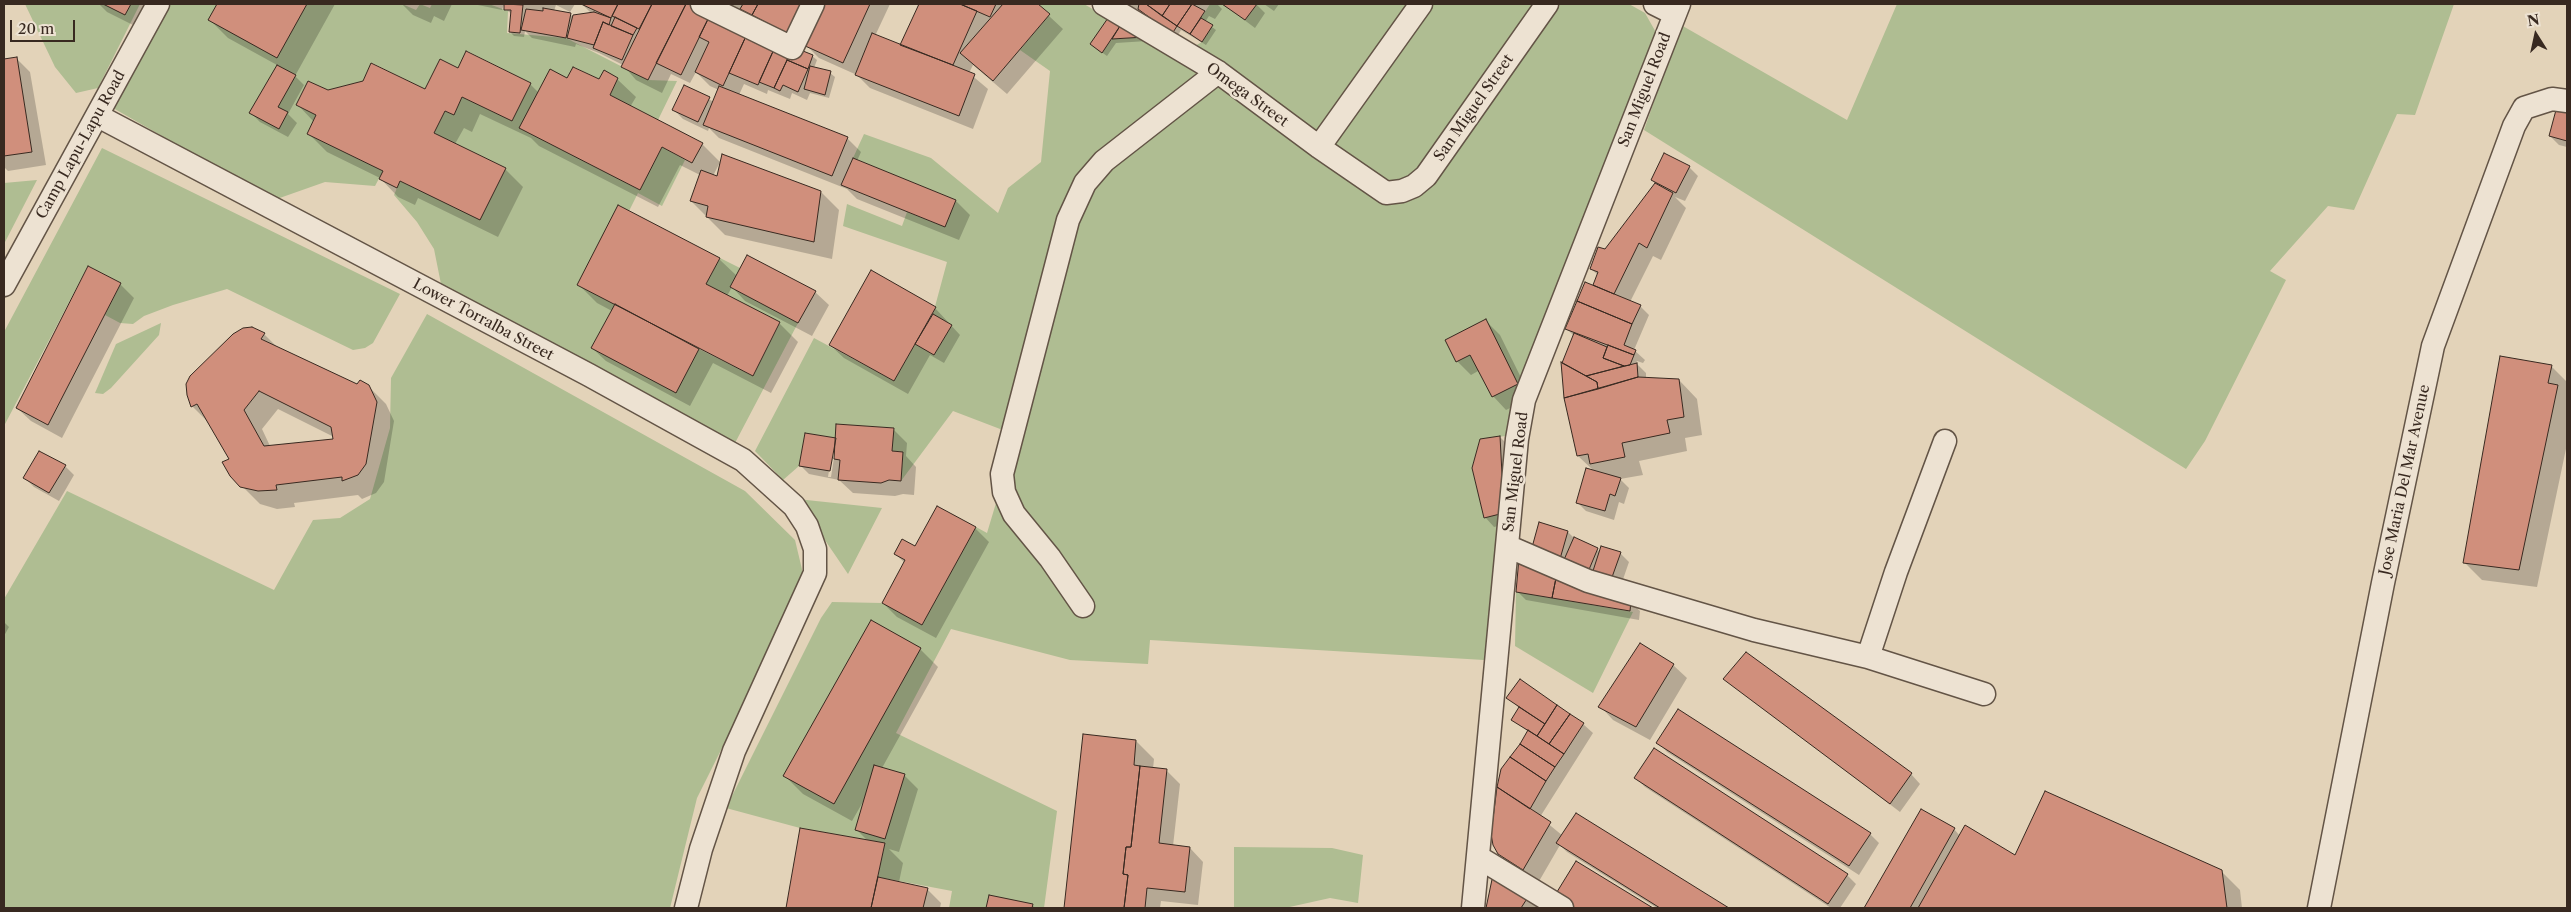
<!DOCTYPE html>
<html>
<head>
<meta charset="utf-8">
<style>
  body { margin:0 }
  #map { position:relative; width:2571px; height:912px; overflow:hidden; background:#e3d3b9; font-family:"Libre Caslon Text",serif }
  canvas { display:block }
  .frame { position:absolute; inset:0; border:5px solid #382920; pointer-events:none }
  .north { position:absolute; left:2511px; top:10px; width:50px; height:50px; -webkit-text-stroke:4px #ede2d2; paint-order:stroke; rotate:350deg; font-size:14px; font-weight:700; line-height:20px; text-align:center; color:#382920 }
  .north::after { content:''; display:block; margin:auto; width:18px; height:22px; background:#382920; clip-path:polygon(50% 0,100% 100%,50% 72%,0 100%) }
  .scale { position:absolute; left:10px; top:20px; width:65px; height:22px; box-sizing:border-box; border:2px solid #382920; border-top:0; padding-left:6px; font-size:15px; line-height:18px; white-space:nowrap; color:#382920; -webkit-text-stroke:4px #ede2d2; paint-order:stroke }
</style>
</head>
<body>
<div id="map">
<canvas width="2571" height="912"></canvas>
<div class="frame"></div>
<div class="north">N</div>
<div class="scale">20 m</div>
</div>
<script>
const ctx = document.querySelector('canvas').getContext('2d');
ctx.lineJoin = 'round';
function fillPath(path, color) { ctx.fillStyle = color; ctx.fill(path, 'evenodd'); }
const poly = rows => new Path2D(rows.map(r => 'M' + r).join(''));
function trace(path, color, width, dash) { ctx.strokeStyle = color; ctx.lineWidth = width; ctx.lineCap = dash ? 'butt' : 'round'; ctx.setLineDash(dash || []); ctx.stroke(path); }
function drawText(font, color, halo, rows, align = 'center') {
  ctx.font = font + ' "Libre Caslon Text",serif'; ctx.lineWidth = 5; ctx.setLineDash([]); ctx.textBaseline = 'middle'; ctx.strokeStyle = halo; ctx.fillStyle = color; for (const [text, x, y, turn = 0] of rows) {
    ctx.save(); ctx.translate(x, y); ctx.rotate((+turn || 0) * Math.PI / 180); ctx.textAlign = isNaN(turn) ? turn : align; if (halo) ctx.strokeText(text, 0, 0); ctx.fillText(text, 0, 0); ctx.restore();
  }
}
fillPath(poly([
  [25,4,140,4,98,88,76,93,55,67],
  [170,4,402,4,416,10,420,4,430,8,432,4,489,4,508,11,507,33,566,38,648,80,677,81,658,120,610,95,618,78,604,71,599,79,574,67,567,78,519,128,640,190,662,147,685,160,662,206,638,193,629,211,619,206,577,285,615,304,591,348,676,392,699,349,753,376,780,323,706,284,720,258,740,268,730,287,798,323,735,443,442,289,434,249,417,222,394,195,400,181,480,219,506,168,434,133,445,111,454,115,462,97,512,121,531,83,467,51,458,68,440,59,425,89,372,63,363,81,328,90,308,81,296,105,316,115,307,134,383,171,375,186,325,182,274,200,113,108],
  [1038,4,1084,4,1108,18,1102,52,1112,39,1145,37,1175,57,1202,42,1212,25,1201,18,1210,4,1224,4,1245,20,1257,4,1629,4,1645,13,1658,36,1521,378,1506,436,1480,439,1472,468,1484,518,1504,513,1484,660,1150,640,1148,664,1070,660,951,629,896,733,1057,811,1044,908,949,908,952,891,878,877,885,843,800,828,726,808,821,618,832,602,882,603,922,625,976,527,987,533,999,493,1008,432,953,411,901,481,903,452,892,451,893,428,837,424,836,438,805,433,799,466,783,480,755,451,814,338,894,381,915,344,934,355,952,325,933,314,947,262,843,226,847,204,902,226,907,212,945,227,956,200,853,158,864,134,931,158,998,213,1008,188,1041,162,1050,71,1020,50,1050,14],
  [1897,4,2454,4,2415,115,2397,114,2354,210,2328,206,2270,271,2286,280,2205,441,2186,469,1644,130,1681,25,1847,120],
  [102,148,400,294,373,343,365,348,353,350,227,289,173,305,144,316,133,324,120,323,105,315,121,283,88,266,4,426,4,332],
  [37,180,4,244,4,183],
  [427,314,745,491,795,540,805,582,697,798,670,908,4,908,4,599,67,491,274,590,313,520,340,518,370,499,390,428,391,378],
  [161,323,159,335,111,388,103,394,95,393,116,344],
  [797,499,882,508,848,574],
  [1516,592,1633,612,1593,693,1515,646],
  [1234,847,1332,848,1363,855,1358,903,1330,898,1285,908,1234,908]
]), '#afbd92');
fillPath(poly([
  [99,4,151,4,139,28,107,12],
  [219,4,335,4,295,76,304,85,288,114,297,123,288,137,260,122,251,113,277,65,228,38,210,20],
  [402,4,452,4,444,21,434,16,431,23,413,15],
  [473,4,504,4,502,10],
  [506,4,575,4,570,12,556,5,554,11,573,16,591,13,582,4,689,4,812,56,817,60,814,68,830,73,835,77,829,98,810,93,807,100,792,93,790,99,768,90,767,94,744,84,739,95,847,138,861,152,857,161,956,201,970,215,959,240,857,199,847,189,719,138,709,128,708,131,683,119,674,110,685,87,714,102,719,90,710,86,696,72,690,83,671,74,662,93,636,80,623,65,599,53,576,44,575,47,532,38,525,31,524,37,514,36,510,32,512,14,505,9],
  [719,4,816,4,798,42],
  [824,4,890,4,875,36,901,46,920,4,1036,4,1063,29,1007,94,973,65,969,73,988,89,973,129,870,88,857,75,819,58,805,44],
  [1110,4,1217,4,1222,9,1215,19,1209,16,1205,22,1216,30,1206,45,1181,30,1177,37,1147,16,1147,17],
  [1223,4,1256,4,1265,13,1255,28],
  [1264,4,1279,4,1274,11],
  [1109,20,1120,27,1147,41,1116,43,1107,56,1096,48],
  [16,58,30,72,46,165,8,171,4,167,4,60],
  [459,69,530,84,539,93,568,80,617,79,636,97,630,107,702,144,720,162,713,176,821,192,839,210,832,259,725,235,691,201,700,175,680,165,658,207,539,146,531,138,480,114,472,132,464,128,455,144,505,169,523,187,498,237,418,198,415,205,398,197,380,178,327,152,309,134,314,122,298,105,327,91,425,91],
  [2557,111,2567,114,2567,147,2559,145,2550,136],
  [1689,167,1698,176,1685,201,1675,197,1686,208,1661,260,1653,256,1630,302,1640,306,1649,315,1634,350,1645,360,1643,363,1637,361,1636,363,1646,373,1646,379,1679,380,1697,399,1702,435,1685,438,1687,451,1639,461,1643,475,1620,479,1629,488,1624,504,1619,502,1614,520,1586,511,1577,502,1594,471,1578,456,1574,336,1567,329,1593,286,1598,275,1591,269,1656,184,1652,180],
  [719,259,737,276,815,292,829,305,812,336,745,301,732,287,727,296,780,324,798,342,771,393,713,363,690,406,606,361,592,348,612,311,597,303,579,285],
  [872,272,935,308,960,335,944,363,930,355,908,394,844,358,830,345],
  [120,284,134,298,62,438,31,421,17,408],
  [1486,321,1500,335,1531,398,1506,410,1493,396,1480,370,1471,375,1457,361],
  [264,334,279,349,357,386,368,386,386,404,394,421,384,482,376,493,362,499,358,495,294,503,295,507,277,509,260,504,231,475,230,459,210,424,192,406],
  [278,409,334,437,335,440,270,446,262,429],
  [2551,366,2567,382,2567,444,2537,587,2482,580,2464,562],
  [893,429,907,443,906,456,916,467,914,495,903,494,895,496,853,493,839,480,809,474,800,465,836,439],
  [833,445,836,445,831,477,828,477],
  [1500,437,1509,446,1513,522,1494,527,1485,517],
  [65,466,74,475,59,501,34,487,25,478],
  [975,528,989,542,936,638,897,617,883,603,905,563,895,554],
  [1568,532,1574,538,1601,552,1620,553,1629,562,1620,588,1541,559],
  [1517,591,1631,602,1640,611,1639,620,1526,600],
  [4,622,9,627,4,636],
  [920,649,938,667,882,768,904,775,918,789,899,852,889,849,903,863,899,882,927,889,941,903,940,908,787,908,801,829,868,841,856,829,864,800,852,821,803,794,785,776],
  [1747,654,1911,774,1920,784,1900,812,1725,679],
  [1673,665,1687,678,1650,740,1613,720,1600,706],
  [1520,680,1583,724,1593,733,1540,817,1563,836,1576,814,1727,908,1657,908,1567,852,1560,845,1538,883,1514,868,1499,853,1529,732,1512,720,1519,708,1508,697],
  [1084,735,1136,741,1154,759,1153,769,1166,770,1180,784,1173,846,1190,848,1203,862,1198,905,1161,901,1160,908,1065,908],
  [1658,742,1870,834,1879,843,1859,875,1667,752],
  [1636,778,1847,875,1856,884,1840,908,1831,908,1645,787],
  [1921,811,1954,829,1960,836,2016,857,2221,871,2240,890,2242,908,1866,908],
  [1577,863,1651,908,1562,908],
  [1495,872,1547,908,1487,908],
  [990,897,1032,905,1035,908,987,908]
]), '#0003');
const building = poly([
  [103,4,131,4,125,15,103,4],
  [217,4,307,4,277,58,208,20,217,4],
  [504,4,523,5,520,33,509,32,511,10,504,10,504,4],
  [581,4,618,4,611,18,581,4],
  [618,4,652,4,639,29,612,16,618,4],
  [652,4,686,4,648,80,621,67,652,4],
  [686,4,692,4,711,13,681,75,656,63,686,4],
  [743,4,758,4,752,15,740,9,743,4],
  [758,4,804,4,788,34,752,15,758,4],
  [823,4,870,4,843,63,803,45,823,4],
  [919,4,960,4,977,11,953,65,900,45,919,4],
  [960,4,996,4,990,17,960,4],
  [1003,4,1038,4,1050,14,993,81,960,53,1003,4],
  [1139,4,1146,4,1177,26,1172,34,1138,9,1139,4],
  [1146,4,1170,4,1162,16,1146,4],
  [1170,4,1192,4,1177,26,1162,16,1170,4],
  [1192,4,1205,11,1190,34,1177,26,1192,4],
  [1222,4,1257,4,1245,20,1222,4],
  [543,8,571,13,566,38,521,30,526,9,543,11,543,8],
  [594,12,611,18,609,25,603,22,594,45,567,38,573,15,594,12],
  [711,13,747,34,723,86,695,72,709,42,699,37,711,13],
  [615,17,637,28,633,35,611,26,615,17],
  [1108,18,1120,26,1102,53,1090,44,1108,18],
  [1201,18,1213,25,1202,42,1190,34,1201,18],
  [603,22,633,35,622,60,593,48,603,22],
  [1120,26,1145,37,1112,39,1120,26],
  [872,33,975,74,959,116,855,75,872,33],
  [747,34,775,47,758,85,729,73,747,34],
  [775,47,790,54,774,88,759,82,775,47],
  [793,47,813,55,808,69,787,60,793,47],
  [466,51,531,83,512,121,462,97,454,115,445,111,434,133,506,168,480,220,400,181,397,188,379,179,383,171,307,134,316,115,296,105,308,81,328,90,363,81,371,63,425,89,440,59,458,68,466,51],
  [17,57,32,152,4,156,4,59,17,57],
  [787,60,808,69,798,92,783,85,780,91,774,88,787,60],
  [277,65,296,75,278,107,288,112,279,129,249,113,277,65],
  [810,66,831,71,825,95,804,89,810,66],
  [573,67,599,79,604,70,618,78,610,95,703,143,692,163,662,147,640,190,519,128,550,69,567,78,573,67],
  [684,85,710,97,698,122,672,110,684,85],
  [719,86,848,137,832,176,703,125,719,86],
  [2556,110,2567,112,2567,141,2549,136,2556,110],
  [1664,153,1690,166,1676,193,1651,180,1664,153],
  [722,154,821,191,814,242,706,217,708,206,690,201,701,170,717,176,722,154],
  [853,158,956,200,945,227,841,185,853,158],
  [1655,183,1673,193,1647,248,1639,243,1614,294,1593,285,1598,272,1590,269,1598,247,1605,249,1655,183],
  [618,205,720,258,706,284,780,322,753,376,577,285,618,205],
  [747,255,816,291,798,323,730,287,747,255],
  [88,266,121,283,48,425,16,408,88,266],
  [871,270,936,307,894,381,829,345,871,270],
  [1585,282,1641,305,1632,324,1577,301,1585,282],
  [1577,301,1632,324,1624,345,1636,350,1634,355,1565,329,1577,301],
  [615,304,699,349,676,393,591,348,615,304],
  [933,314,952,325,934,355,915,344,933,314],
  [1486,319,1518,384,1492,397,1470,355,1456,362,1445,340,1486,319],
  [252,327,265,333,261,339,357,384,360,380,369,385,377,402,366,464,358,475,342,481,342,477,276,485,277,490,258,491,240,487,230,476,222,462,229,459,197,404,191,407,187,395,186,384,190,376,233,334,243,328,252,327],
  [259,391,331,427,333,439,264,446,244,410,259,391],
  [1574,333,1607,347,1603,358,1624,366,1586,376,1562,363,1574,333],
  [1608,345,1634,355,1630,365,1624,366,1603,358,1608,345],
  [2500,356,2552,365,2548,383,2558,385,2519,570,2463,563,2500,356],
  [1561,362,1597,382,1598,389,1564,398,1561,362],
  [1637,363,1638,377,1598,389,1597,382,1586,376,1637,363],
  [1638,377,1679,379,1684,417,1667,420,1670,433,1622,443,1625,457,1590,464,1588,454,1577,456,1564,398,1638,377],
  [836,424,894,428,892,451,903,452,901,481,889,480,881,483,838,480,840,460,834,459,836,424],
  [805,433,836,438,830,471,799,466,805,433],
  [1500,436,1504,513,1484,518,1472,468,1480,439,1500,436],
  [39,451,66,465,49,493,23,478,39,451],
  [1586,468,1621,478,1615,496,1610,494,1605,511,1576,503,1586,468],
  [937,506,976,527,922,625,882,603,905,560,894,554,902,539,915,546,937,506],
  [1539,522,1568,531,1560,559,1531,551,1539,522],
  [1574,537,1598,548,1588,572,1563,562,1574,537],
  [1601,546,1621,552,1611,580,1592,574,1601,546],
  [1519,558,1556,578,1552,598,1516,592,1519,558],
  [1556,578,1631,601,1630,611,1552,598,1556,578],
  [871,620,921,648,834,804,783,776,871,620],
  [1640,643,1674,664,1636,727,1598,707,1640,643],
  [1746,652,1912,773,1890,804,1723,679,1746,652],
  [1520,679,1557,705,1545,724,1506,698,1520,679],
  [1557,705,1570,714,1549,744,1537,736,1557,705],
  [1519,707,1545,724,1537,736,1511,720,1519,707],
  [1678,709,1871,833,1849,866,1656,743,1678,709],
  [1570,714,1584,723,1564,754,1549,744,1570,714],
  [1528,730,1564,754,1555,767,1520,744,1528,730],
  [1083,734,1136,740,1134,765,1140,766,1131,847,1126,847,1123,874,1128,875,1124,908,1064,908,1083,734],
  [1520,744,1555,767,1546,781,1510,757,1520,744],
  [1654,748,1848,874,1828,904,1634,778,1654,748],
  [1510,757,1546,781,1530,809,1497,787,1501,769,1510,757],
  [874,765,905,774,885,839,855,830,874,765],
  [1140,766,1167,769,1159,843,1190,847,1185,892,1147,888,1145,908,1124,908,1128,875,1123,874,1126,847,1131,847,1140,766],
  [1497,787,1551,822,1523,870,1498,854,1493,845,1491,834,1497,787],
  [2045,791,2222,870,2227,908,1918,908,1965,825,2015,855,2045,791],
  [1921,809,1955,828,1910,908,1864,908,1921,809],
  [1576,813,1729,908,1660,908,1556,843,1576,813],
  [800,828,885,843,871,908,786,908,800,828],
  [1576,861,1653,908,1565,908,1552,900,1576,861],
  [1494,870,1530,894,1521,908,1486,908,1494,870],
  [878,877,928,888,923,908,871,908,878,877],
  [989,895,1033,904,1032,908,986,908,989,895]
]);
fillPath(building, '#d08f7c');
trace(building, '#382920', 1);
const minor = poly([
  [702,4,792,48,813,4],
  [1104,4,1218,72,1319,147,1386,193,1402,191,1414,186,1426,176,1547,4],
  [1655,4,1675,14],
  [98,116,589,375,743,460,794,506,807,526,815,549,815,573,734,751,701,849,686,908],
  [1319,147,1421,4],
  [4,285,158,4],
  [1507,546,1588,581,1754,630,1868,657,1984,694],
  [1083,606,1050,558,1014,514,1004,492,1002,474,1068,220,1085,183,1104,161,1218,72],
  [1868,657,1896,572,1945,441],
  [1478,857,1562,908],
  [1473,908,1517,439,1524,400,1679,4],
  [2319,908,2383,583,2433,346,2514,126,2524,108,2552,99,2567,101]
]);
trace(minor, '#635446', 25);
trace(minor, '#ede2d2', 22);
drawText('15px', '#382920', '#ede2d2', [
  ["San Miguel Road",1645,90,-69],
  ["Omega Street",1247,95,36],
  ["San Miguel Street",1474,108,-55],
  ["Camp Lapu-Lapu Road",81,145,-61],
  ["Lower Torralba Street",483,320,28],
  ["San Miguel Road",1516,472,-83],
  ["Jose Maria Del Mar Avenue",2405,480,-78]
]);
</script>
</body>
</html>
